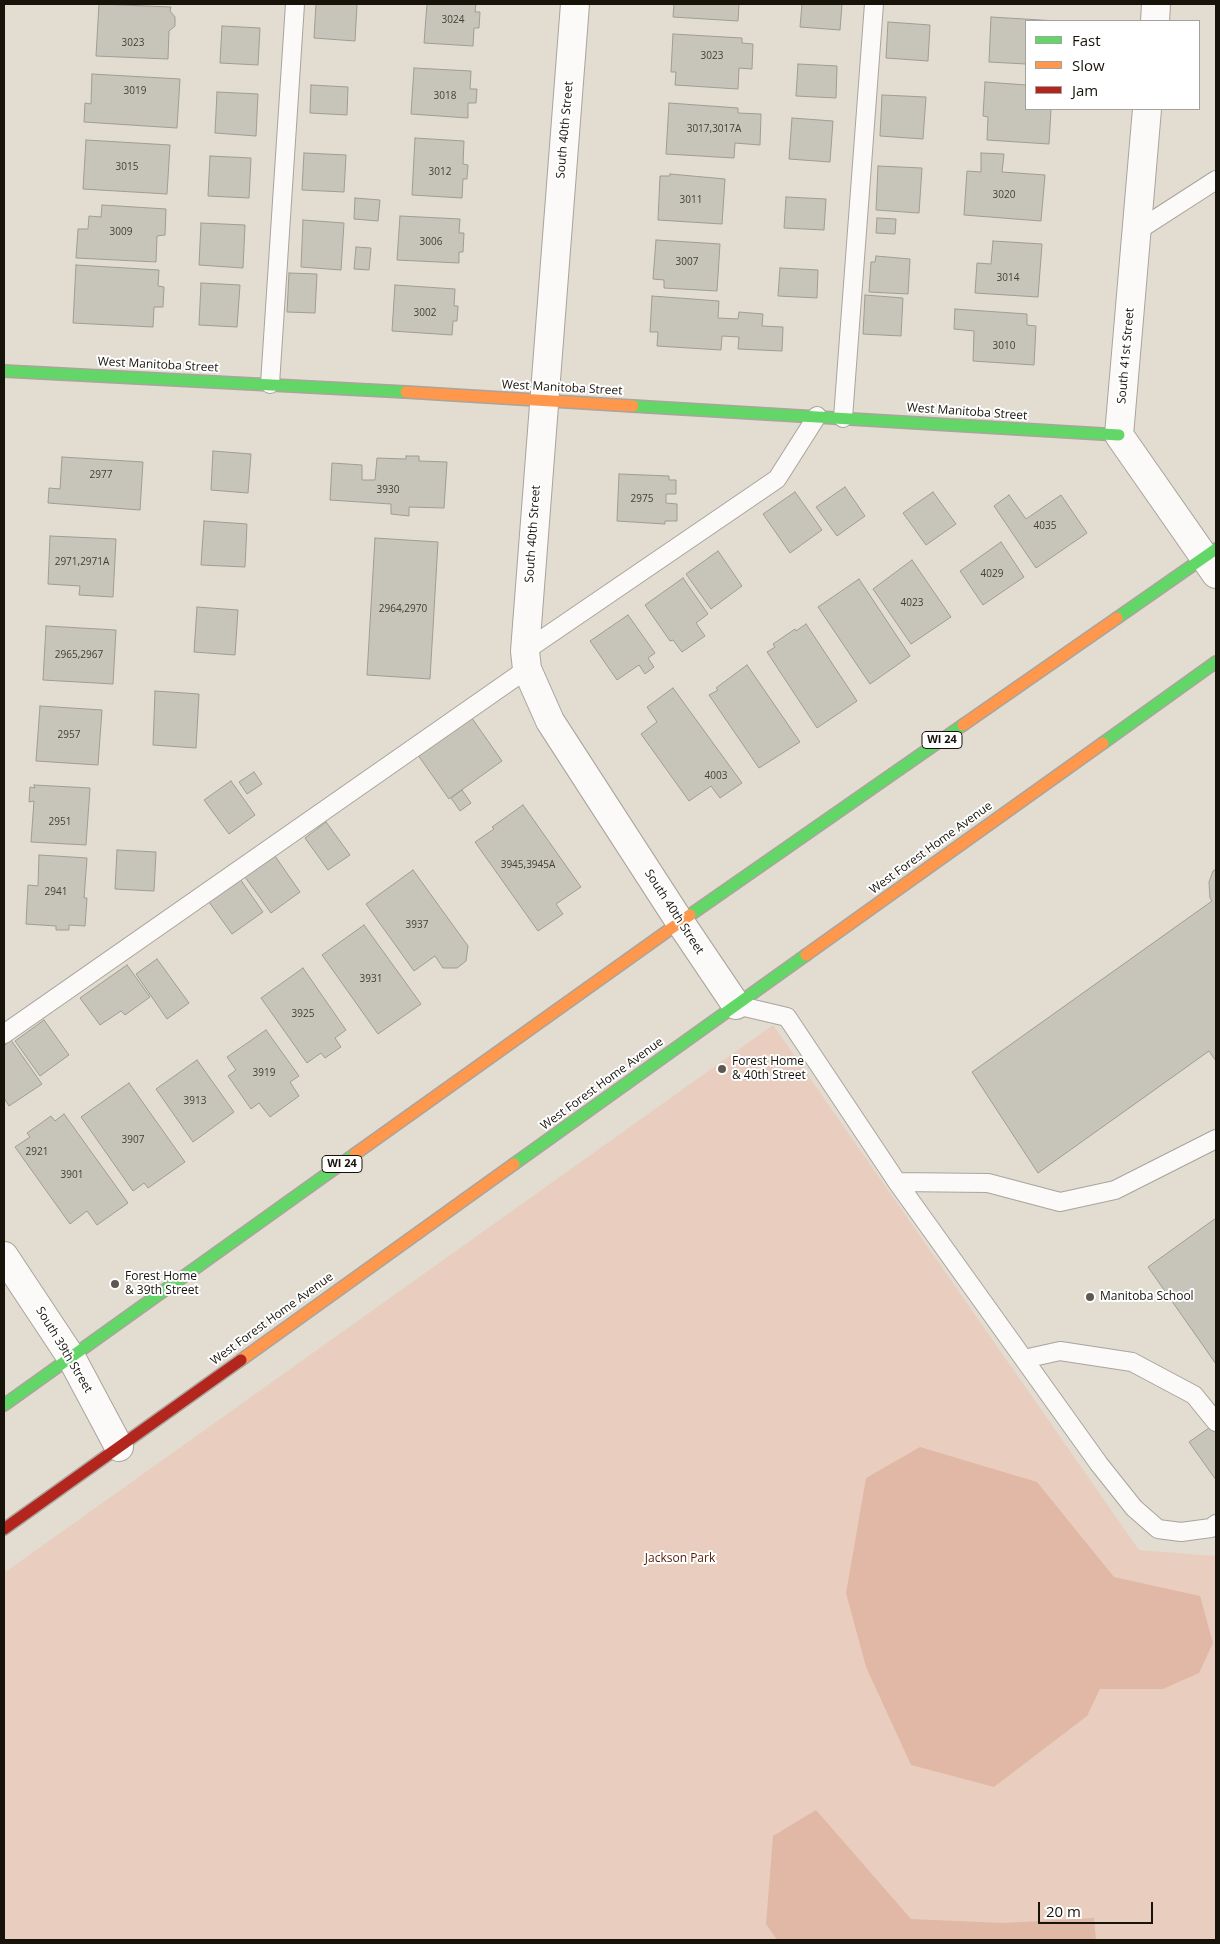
<!DOCTYPE html>
<html>
<head>
<meta charset="utf-8">
<style>
  body { margin:0 }
  #map { position:relative; width:1220px; height:1944px; overflow:hidden; background:#e2dcd1; font-family:"Open Sans",sans-serif }
  canvas { display:block }
  .frame { position:absolute; inset:0; border:5px solid #17130b; pointer-events:none }
  .legend { position:absolute; left:1025px; top:20px; width:175px; height:90px; box-sizing:border-box; background:#fff; border:1px solid #a2a19d; margin:0; padding:6px 9px; list-style:none; font-size:15px; color:#17130b }
  .legend li { display:flex; align-items:center; gap:10px; height:25px }
  .legend b { width:25px; border:1px solid #a2a19d }
  .scale { position:absolute; left:1038px; top:1902px; width:115px; height:22px; box-sizing:border-box; border:2px solid #17130b; border-top:0; padding-left:6px; font-size:15px; line-height:18px; white-space:nowrap; color:#17130b; -webkit-text-stroke:4px #fff; paint-order:stroke }
</style>
</head>
<body>
<div id="map">
<canvas width="1220" height="1944"></canvas>
<div class="frame"></div>
<ul class="legend">
<li><b style="height:6px;background:#63d668"></b>Fast</li>
<li><b style="height:6px;background:#ff974d"></b>Slow</li>
<li><b style="height:6px;background:#b3261e"></b>Jam</li>
</ul>
<div class="scale">20 m</div>
</div>
<script>
const ctx = document.querySelector('canvas').getContext('2d');
ctx.lineJoin = 'round';
function fillPath(path, color) { ctx.fillStyle = color; ctx.fill(path, 'evenodd'); }
const poly = rows => new Path2D(rows.map(r => 'M' + r).join(''));
function trace(path, color, width, dash) { ctx.strokeStyle = color; ctx.lineWidth = width; ctx.lineCap = dash ? 'butt' : 'round'; ctx.setLineDash(dash || []); ctx.stroke(path); }
function drawText(font, color, halo, rows, align = 'center') {
  ctx.font = font + ' "Open Sans",sans-serif'; ctx.lineWidth = 4; ctx.setLineDash([]); ctx.textBaseline = 'middle'; ctx.strokeStyle = halo; ctx.fillStyle = color; for (const [text, x, y, turn = 0] of rows) {
    ctx.save(); ctx.translate(x, y); ctx.rotate((+turn || 0) * Math.PI / 180); ctx.textAlign = isNaN(turn) ? turn : align; if (halo) ctx.strokeText(text, 0, 0); ctx.fillText(text, 0, 0); ctx.restore();
  }
}
fillPath(poly([
  [773,1025,1139,1550,1216,1556,1216,1940,4,1940,4,1573]
]), '#e9cebf');
fillPath(poly([
  [920,1447,1037,1482,1114,1577,1200,1596,1213,1643,1199,1673,1163,1689,1100,1689,1087,1716,994,1787,911,1765,866,1667,846,1593,866,1478],
  [816,1810,911,1919,1003,1923,1094,1918,1096,1940,777,1940,766,1924,773,1836]
]), '#e1b8a6');
const building = poly([
  [99,4,171,7,170,11,175,17,175,26,169,31,168,59,96,56,99,4],
  [316,4,357,4,355,41,314,38,316,4],
  [427,4,476,4,475,12,480,12,479,28,474,28,473,46,424,43,427,4],
  [674,4,739,4,738,21,673,17,674,4],
  [802,4,842,4,840,30,800,27,802,4],
  [991,17,1057,21,1026,21,1026,64,989,62,991,17],
  [888,22,930,25,928,61,886,58,888,22],
  [222,26,260,28,258,65,220,63,222,26],
  [673,34,742,38,742,43,753,44,752,69,739,68,738,89,675,85,676,72,671,72,673,34],
  [798,64,837,66,836,98,796,96,798,64],
  [414,68,471,71,470,89,477,89,476,103,468,103,468,118,411,114,414,68],
  [92,74,180,79,177,128,84,122,85,103,91,104,92,74],
  [985,82,1026,85,1026,109,1051,109,1049,144,987,140,988,117,983,116,985,82],
  [311,85,348,87,347,115,310,113,311,85],
  [217,92,258,94,256,136,215,133,217,92],
  [882,95,926,97,923,139,880,136,882,95],
  [669,103,738,108,738,113,761,114,760,145,735,143,734,158,666,154,669,103],
  [792,118,833,121,830,162,789,159,792,118],
  [415,138,464,141,463,164,468,165,467,179,463,179,462,198,412,195,415,138],
  [86,140,170,145,167,194,83,189,86,140],
  [304,153,346,155,344,192,302,190,304,153],
  [981,153,1004,154,1002,172,1045,175,1041,221,964,215,967,171,981,172,981,153],
  [210,156,251,158,249,198,208,196,210,156],
  [878,166,922,168,919,213,876,210,878,166],
  [670,174,725,179,722,224,658,220,660,176,670,176,670,174],
  [786,197,826,199,824,230,784,228,786,197],
  [355,198,380,200,378,221,354,219,355,198],
  [102,205,166,209,165,235,157,236,156,262,76,258,78,229,88,229,89,216,101,217,102,205],
  [400,216,460,219,459,233,464,233,463,252,459,252,459,263,397,260,400,216],
  [877,218,896,219,895,234,876,233,877,218],
  [303,220,344,223,341,270,301,267,303,220],
  [201,223,245,225,243,268,199,265,201,223],
  [656,240,720,244,717,291,664,288,664,280,653,279,656,240],
  [993,241,1042,244,1038,297,975,293,977,263,991,264,993,241],
  [356,247,371,248,369,270,354,269,356,247],
  [876,256,910,259,908,294,869,292,871,262,875,262,876,256],
  [76,265,159,270,158,286,164,287,163,307,154,307,153,327,73,323,76,265],
  [780,268,818,270,817,298,778,296,780,268],
  [289,273,317,274,315,313,287,312,289,273],
  [201,283,240,285,237,327,199,325,201,283],
  [395,285,455,289,454,306,458,306,457,321,453,321,452,335,392,331,395,285],
  [865,295,903,298,901,336,863,334,865,295],
  [652,296,719,301,718,318,738,319,739,312,763,314,762,326,783,327,782,351,738,349,739,337,722,336,721,350,657,346,658,332,650,332,652,296],
  [955,309,1027,314,1027,325,1036,326,1034,365,973,361,974,331,954,329,955,309],
  [213,451,251,454,248,493,211,490,213,451],
  [406,456,419,456,419,461,447,462,444,508,409,507,409,516,391,514,391,504,330,500,332,463,362,465,362,480,375,480,377,458,406,459,406,456],
  [62,457,143,462,140,510,48,503,49,488,60,489,62,457],
  [619,474,669,476,669,480,676,480,676,494,666,494,666,503,677,504,677,521,665,521,665,524,617,521,619,474],
  [845,487,865,516,837,536,816,507,845,487],
  [795,492,822,530,790,553,763,514,795,492],
  [933,492,956,524,926,545,903,513,933,492],
  [1009,495,1026,519,1061,495,1087,533,1036,568,994,506,1009,495],
  [204,521,247,524,245,567,201,565,204,521],
  [50,536,116,539,113,597,79,595,80,586,48,584,50,536],
  [375,538,438,542,430,679,367,675,375,538],
  [1001,542,1024,577,983,605,960,571,1001,542],
  [718,551,742,586,711,609,686,574,718,551],
  [912,560,951,617,911,644,873,589,912,560],
  [683,578,708,614,696,623,705,636,682,652,673,640,670,641,645,605,683,578],
  [859,579,910,656,870,684,818,607,859,579],
  [197,607,238,610,235,655,194,652,197,607],
  [628,615,655,653,648,658,654,667,645,674,639,665,617,680,590,641,628,615],
  [806,624,857,701,817,728,767,652,775,647,773,644,795,629,796,631,806,624],
  [46,626,116,630,113,684,43,680,46,626],
  [747,665,800,742,759,768,709,695,718,690,716,688,747,665],
  [673,688,742,783,720,798,711,786,689,801,641,734,657,722,647,707,673,688],
  [155,691,199,694,196,748,153,745,155,691],
  [40,706,102,710,98,765,36,761,40,706],
  [469,714,502,761,449,799,415,751,469,714],
  [254,772,262,784,247,794,239,782,254,772],
  [231,781,255,815,229,834,204,800,231,781],
  [34,785,90,788,86,845,31,842,34,801,29,802,30,787,35,788,34,785],
  [462,790,471,803,460,811,451,798,462,790],
  [523,805,581,887,556,904,563,914,538,931,475,842,494,829,492,827,523,805],
  [326,822,350,855,328,870,305,838,326,822],
  [117,850,156,852,154,891,115,889,117,850],
  [39,855,87,858,84,898,87,898,85,926,69,925,69,930,56,930,56,926,26,924,28,885,38,886,39,855],
  [275,856,300,892,271,913,245,877,275,856],
  [1216,869,1216,1061,1209,1051,1038,1173,972,1072,1212,901,1210,898,1209,882,1213,871,1216,869],
  [413,870,468,946,466,961,457,968,443,968,435,956,414,971,366,904,413,870],
  [240,879,263,912,232,934,209,902,240,879],
  [364,925,421,1004,378,1034,322,955,364,925],
  [157,959,189,1003,167,1019,136,974,157,959],
  [127,965,150,997,125,1015,121,1011,100,1025,80,998,127,965],
  [303,968,346,1030,335,1038,341,1047,325,1058,321,1053,307,1063,261,998,303,968],
  [44,1020,69,1055,40,1076,15,1041,44,1020],
  [266,1030,299,1076,290,1082,299,1096,270,1117,259,1103,251,1109,228,1076,236,1070,227,1057,266,1030],
  [11,1040,42,1084,9,1106,4,1098,4,1046,11,1040],
  [197,1060,234,1112,193,1142,156,1089,197,1060],
  [129,1083,185,1162,148,1188,144,1183,133,1191,81,1117,129,1083],
  [64,1114,128,1203,97,1225,87,1211,70,1224,15,1147,30,1137,27,1133,51,1116,55,1121,64,1114],
  [1216,1218,1216,1364,1148,1267,1216,1218],
  [1216,1423,1216,1480,1189,1442,1216,1423]
]);
fillPath(building, '#c7c4ba');
trace(building, '#9f9d93', 1);
const lane = poly([
  [1137,231,1216,180],
  [270,384,295,4],
  [843,418,874,4],
  [525,651,777,479,817,416],
  [736,1005,787,1017,897,1182,988,1183,1060,1202,1115,1190,1216,1139],
  [4,1034,527,669],
  [897,1182,1099,1464,1134,1508,1158,1529,1181,1532,1211,1528,1216,1524],
  [1024,1359,1060,1351,1132,1362,1194,1395,1216,1422]
]);
const street = poly([
  [575,4,525,651,527,669,550,721,680,922,736,1005],
  [1155,21,1156,4],
  [1147,109,1119,435,1216,574],
  [4,1256,71,1357,119,1447]
]);
const fast = poly([
  [4,371,406,392],
  [633,406,1119,435],
  [1117,618,1216,549],
  [1103,743,1216,662],
  [690,915,963,725],
  [514,1164,806,955],
  [4,1405,355,1154]
]);
const slow = poly([
  [406,392,633,406],
  [963,725,1117,618],
  [806,955,1103,743],
  [355,1154,690,915],
  [241,1360,514,1164]
]);
const jam = poly([
  [4,1529,241,1360]
]);
trace(lane, '#a9a49c', 20);
trace(street, '#a9a49c', 30);
trace(fast, '#a9a49c', 14);
trace(slow, '#a9a49c', 14);
trace(jam, '#a9a49c', 14);
trace(lane, '#fbfaf8', 18);
trace(street, '#fbfaf8', 28);
trace(fast, '#63d668', 11);
trace(slow, '#ff974d', 11);
trace(jam, '#b3261e', 11);
for (const [x, y, r, color] of [
  [722,1069,5,"#5e5950"],
  [115,1284,5,"#5e5950"],
  [1090,1297,5,"#5e5950"]
]) { const dot = new Path2D(); dot.arc(x, y, r, 0, 2 * Math.PI); ctx.fillStyle = color; ctx.fill(dot); trace(dot, '#fff', 2); }
drawText('10px', '#433f37', null, [
  ["3024",453,20],
  ["3023",133,43],
  ["3023",712,56],
  ["3019",135,91],
  ["3018",445,96],
  ["3017,3017A",714,129],
  ["3015",127,167],
  ["3012",440,172],
  ["3020",1004,195],
  ["3011",691,200],
  ["3009",121,232],
  ["3006",431,242],
  ["3007",687,262],
  ["3014",1008,278],
  ["3002",425,313],
  ["3010",1004,346],
  ["2977",101,475],
  ["3930",388,490],
  ["2975",642,499],
  ["4035",1045,526],
  ["2971,2971A",82,562],
  ["4029",992,574],
  ["4023",912,603],
  ["2964,2970",403,609],
  ["2965,2967",79,655],
  ["2957",69,735],
  ["4003",716,776],
  ["2951",60,822],
  ["3945,3945A",528,865],
  ["2941",56,892],
  ["3937",417,925],
  ["3931",371,979],
  ["3925",303,1014],
  ["3919",264,1073],
  ["3913",195,1101],
  ["3907",133,1140],
  ["2921",37,1152],
  ["3901",72,1175]
]);
for (const [x, y, w] of [
  [942,740,40],
  [342,1164,40]
]) { const box = new Path2D(); box.roundRect(x - w / 2, y - 8.5, w, 17, 4); ctx.fillStyle = '#fff'; ctx.fill(box); trace(box, '#17130b', 1); }
drawText('bold 11px', '#17130b', null, [
  ["WI 24",942,740],
  ["WI 24",342,1164]
]);
drawText('12px', '#17130b', '#fff', [
  ["South 40th Street",565,130,-85],
  ["South 41st Street",1126,356,-85],
  ["West Manitoba Street",158,365,3],
  ["West Manitoba Street",562,388,3],
  ["West Manitoba Street",967,412,4],
  ["South 40th Street",533,534,-86],
  ["West Forest Home Avenue",931,848,-36],
  ["South 40th Street",674,912,57],
  ["West Forest Home Avenue",602,1084,-36],
  ["West Forest Home Avenue",272,1319,-36],
  ["South 39th Street",64,1350,59]
]);
drawText('12px', '#17130b', '#fff', [
  ["Forest Home",732,1062],
  ["& 40th Street",732,1076],
  ["Forest Home",125,1277],
  ["& 39th Street",125,1291],
  ["Manitoba School",1100,1297]
], 'left');
drawText('12px', '#551900', '#fff', [
  ["Jackson Park",680,1559]
]);
</script>
</body>
</html>
